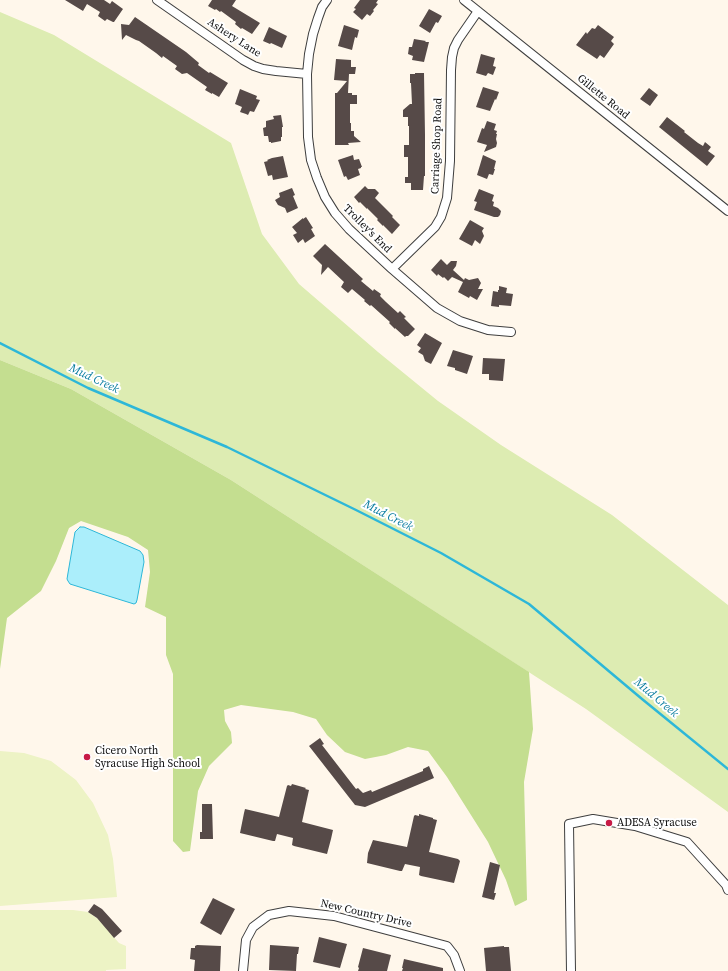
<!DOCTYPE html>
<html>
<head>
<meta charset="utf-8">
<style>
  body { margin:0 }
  canvas { display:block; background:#fff7eb }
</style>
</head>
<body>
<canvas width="728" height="971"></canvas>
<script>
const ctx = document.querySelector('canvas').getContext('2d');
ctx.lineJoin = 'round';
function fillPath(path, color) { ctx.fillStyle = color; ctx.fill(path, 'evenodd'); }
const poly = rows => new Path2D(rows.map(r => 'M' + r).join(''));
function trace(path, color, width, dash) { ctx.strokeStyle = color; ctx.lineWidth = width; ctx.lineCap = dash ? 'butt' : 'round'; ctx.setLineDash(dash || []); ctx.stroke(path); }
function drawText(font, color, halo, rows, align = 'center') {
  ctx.font = font + ' "Source Serif 4",serif'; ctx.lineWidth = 4; ctx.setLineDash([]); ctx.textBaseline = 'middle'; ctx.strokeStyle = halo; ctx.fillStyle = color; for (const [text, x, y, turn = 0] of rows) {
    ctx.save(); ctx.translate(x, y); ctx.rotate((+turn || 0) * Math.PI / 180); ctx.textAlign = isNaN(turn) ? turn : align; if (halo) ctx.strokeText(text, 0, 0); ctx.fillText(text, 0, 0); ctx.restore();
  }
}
fillPath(poly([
  [0,12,54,35,231,143,262,234,299,284,378,352,438,401,501,445,612,515,728,605,728,812,586,709,231,480,71,389,0,360]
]), '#ddecb2');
fillPath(poly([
  [0,360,71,389,231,480,529,672,533,729,524,782,527,900,515,906,506,880,488,842,447,777,428,751,408,747,386,755,365,759,345,752,327,735,316,719,293,712,241,705,224,710,225,721,231,732,232,743,209,766,198,791,190,851,183,852,173,841,173,674,166,655,166,617,145,607,150,572,148,550,128,537,81,521,69,528,56,561,41,591,7,618,0,669]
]), '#c4de90');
fillPath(poly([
  [0,751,24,753,51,761,76,780,93,803,108,835,113,859,117,897,0,906],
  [0,910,73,910,88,912,98,919,119,943,126,946,126,969,106,970,106,971,0,971]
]), '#edf3c5');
const water = poly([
  [80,527,84,527,140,551,143,555,144,562,137,600,136,603,134,604,70,584,68,581,67,579,68,573,75,532,80,527]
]);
fillPath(water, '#abeefb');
trace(water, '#2db7d8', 1);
trace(poly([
  [0,343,88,388,227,447,356,510,441,553,529,604,642,699,728,769]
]), '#2db7d8', 2.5);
fillPath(poly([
  [65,0,104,0,110,4,112,1,123,9,114,22,113,22,107,19,105,21,98,16,100,12,87,4,83,11],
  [212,0,236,0,232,6,260,23,252,34,242,28,241,29,235,24,236,22,221,11,220,12,216,9,215,10,208,6],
  [360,0,378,0,376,3,378,4,373,10,374,11,370,16,367,14,362,20,353,12,356,9,354,8],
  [429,9,442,16,438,23,436,22,430,33,419,26],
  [135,17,186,52,199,63,198,65,209,73,210,72,228,83,219,97,212,93,212,94,205,90,207,87,187,73,182,74,175,69,177,66,163,56,162,58,156,53,139,41,136,40,126,35,122,40,121,24,129,25],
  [344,25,359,30,357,38,355,37,352,50,338,46],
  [598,25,614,37,611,41,614,44,604,58,600,55,597,59,576,45,586,32,587,34,592,28,595,29],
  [269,27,287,36,282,48,271,43,270,44,263,41],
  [414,39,426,41,425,42,429,42,424,62,412,60,413,56,408,54,409,47,412,47],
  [481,54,495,58,493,66,496,67,493,75,488,73,486,76,476,73],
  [336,59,351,60,351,67,356,67,355,74,349,74,348,93,352,93,352,95,357,95,357,104,350,104,350,123,351,123,351,131,354,131,354,136,361,142,348,143,349,145,335,145,335,93,337,93,347,81,334,80],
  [415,73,424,73,425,135,425,176,424,176,423,190,411,190,411,183,405,183,405,177,408,177,408,157,404,157,404,145,409,145,409,126,408,126,408,117,403,117,403,110,410,104,412,104,411,83,410,83,410,74,415,74],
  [483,87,499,92,496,100,495,99,490,111,476,107],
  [649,88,658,95,650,106,640,99],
  [240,89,257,96,256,99,260,100,254,112,250,111,248,115,246,114,240,112,242,107,235,104],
  [281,115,283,127,282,127,282,137,281,137,281,141,271,143,271,142,269,142,268,136,264,136,263,128,266,127,266,121,274,119,273,116],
  [667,117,685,131,684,132,698,143,703,146,705,142,711,147,708,151,715,156,707,166,659,127],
  [487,121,496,124,494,130,497,131,496,134,497,134,496,139,497,143,496,147,484,152,487,145,477,142,482,128,484,129],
  [353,155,354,160,359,159,362,167,361,167,361,168,358,169,360,175,348,180,346,176,344,177,338,160],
  [483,155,496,161,494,169,495,169,493,175,489,174,487,179,477,175],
  [283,156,288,177,273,180,272,175,268,176,264,162,268,161,267,160,272,158],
  [365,186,368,189,375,189,379,193,375,198,393,216,392,217,400,225,392,234,383,225,383,226,377,220,378,219,367,208,367,209,360,202,359,203,354,197],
  [292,188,295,195,293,196,298,208,287,213,285,208,278,205,275,200,280,197,279,193],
  [479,189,494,195,492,201,494,202,493,206,498,208,501,211,500,215,498,217,494,217,474,210,477,202,474,201],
  [306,217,313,228,311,229,315,236,305,243,303,239,298,243,293,235,297,233,292,227,303,218,303,219],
  [470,220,484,228,482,231,484,236,480,244,475,240,472,246,459,239],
  [325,244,363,279,361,281,373,291,374,289,381,294,380,296,386,302,398,313,400,311,406,317,404,318,415,329,408,336,406,336,405,337,395,328,395,329,389,323,390,322,371,305,370,306,364,301,365,300,352,289,348,293,341,287,344,282,328,267,321,275,322,265,313,256],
  [441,259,447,265,451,261,457,261,456,266,453,270,464,280,465,278,469,280,478,278,481,283,478,289,483,289,477,300,470,296,469,298,458,292,463,282,452,277,448,281,444,277,443,278,438,274,437,276,431,270],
  [499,286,507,288,506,293,513,294,511,306,499,305,499,307,491,306,493,291,498,292,498,290,499,290],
  [425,333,442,343,431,364,425,361,423,355,418,352,421,348,417,345],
  [453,350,473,356,467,374,455,370,455,368,447,366],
  [483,358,505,359,503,381,489,380,489,374,482,374],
  [320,738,324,744,322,745,356,789,358,788,363,793,371,790,372,792,423,771,423,769,429,766,434,778,365,807,355,805,309,746],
  [292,784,306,788,305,789,309,790,302,822,333,830,331,839,327,854,294,846,292,845,293,838,277,834,275,841,273,841,240,833,244,813,245,809,279,817,287,786,288,785,291,786],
  [202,804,212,804,213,839,200,839,200,832,202,832],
  [419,814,433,818,433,819,437,820,429,852,458,859,460,861,454,883,421,876,419,875,420,867,405,864,402,871,400,871,367,863,368,853,373,840,407,847,414,816,415,815,419,816],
  [490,862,500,865,494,893,496,893,494,900,482,897],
  [213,898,235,909,221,935,200,923],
  [94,904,102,909,122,931,114,938,97,918,88,912],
  [319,937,347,944,340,968,313,962],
  [197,945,221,946,220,971,194,971,195,960,190,959,191,948,195,948,195,946],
  [270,945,299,947,298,954,297,954,296,971,269,970],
  [504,946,504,947,509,947,511,971,486,971,484,948],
  [363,948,391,955,387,971,358,971,359,968,358,967],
  [404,959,443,968,443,971,402,971,403,968,402,968]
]), '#564a48');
const minor = poly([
  [157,0,243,60,254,66,263,69,276,71,307,74],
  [327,0,322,7,318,18,313,34,309,54,307,74,308,137,311,160,317,178,325,197,335,213,349,229,392,269,437,308,460,321,488,330,511,332],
  [464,0,728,211],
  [392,269,435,227,441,217,447,198,450,161,451,70,452,57,454,48,458,40,478,11],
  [243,971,246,940,253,927,269,915,289,911,334,916,447,946,454,955,460,971],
  [571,971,569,824,593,819,635,826,687,842,726,885,728,890]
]);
trace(minor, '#3f3f3f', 10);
trace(minor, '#fff', 8);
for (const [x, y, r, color] of [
  [87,757,4,"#c71a46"],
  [609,823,4,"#c71a46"]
]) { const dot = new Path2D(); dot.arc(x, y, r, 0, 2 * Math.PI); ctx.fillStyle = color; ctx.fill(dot); trace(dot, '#fff', 1.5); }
drawText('11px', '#0c0c0c', '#fff', [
  ["Ashery Lane",234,38,33],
  ["Gillette Road",603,97,39],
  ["Carriage Shop Road",437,146,-88],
  ["Trolley's End",367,229,45],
  ["New Country Drive",366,914,13]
]);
drawText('11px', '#0c0c0c', '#fff', [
  ["Cicero North",95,751],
  ["Syracuse High School",95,764],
  ["ADESA Syracuse",617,823]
], 'left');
drawText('italic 12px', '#0c7ea0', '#fff', [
  ["Mud Creek",94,379,25],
  ["Mud Creek",388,516,27],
  ["Mud Creek",656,698,40]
]);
</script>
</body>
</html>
